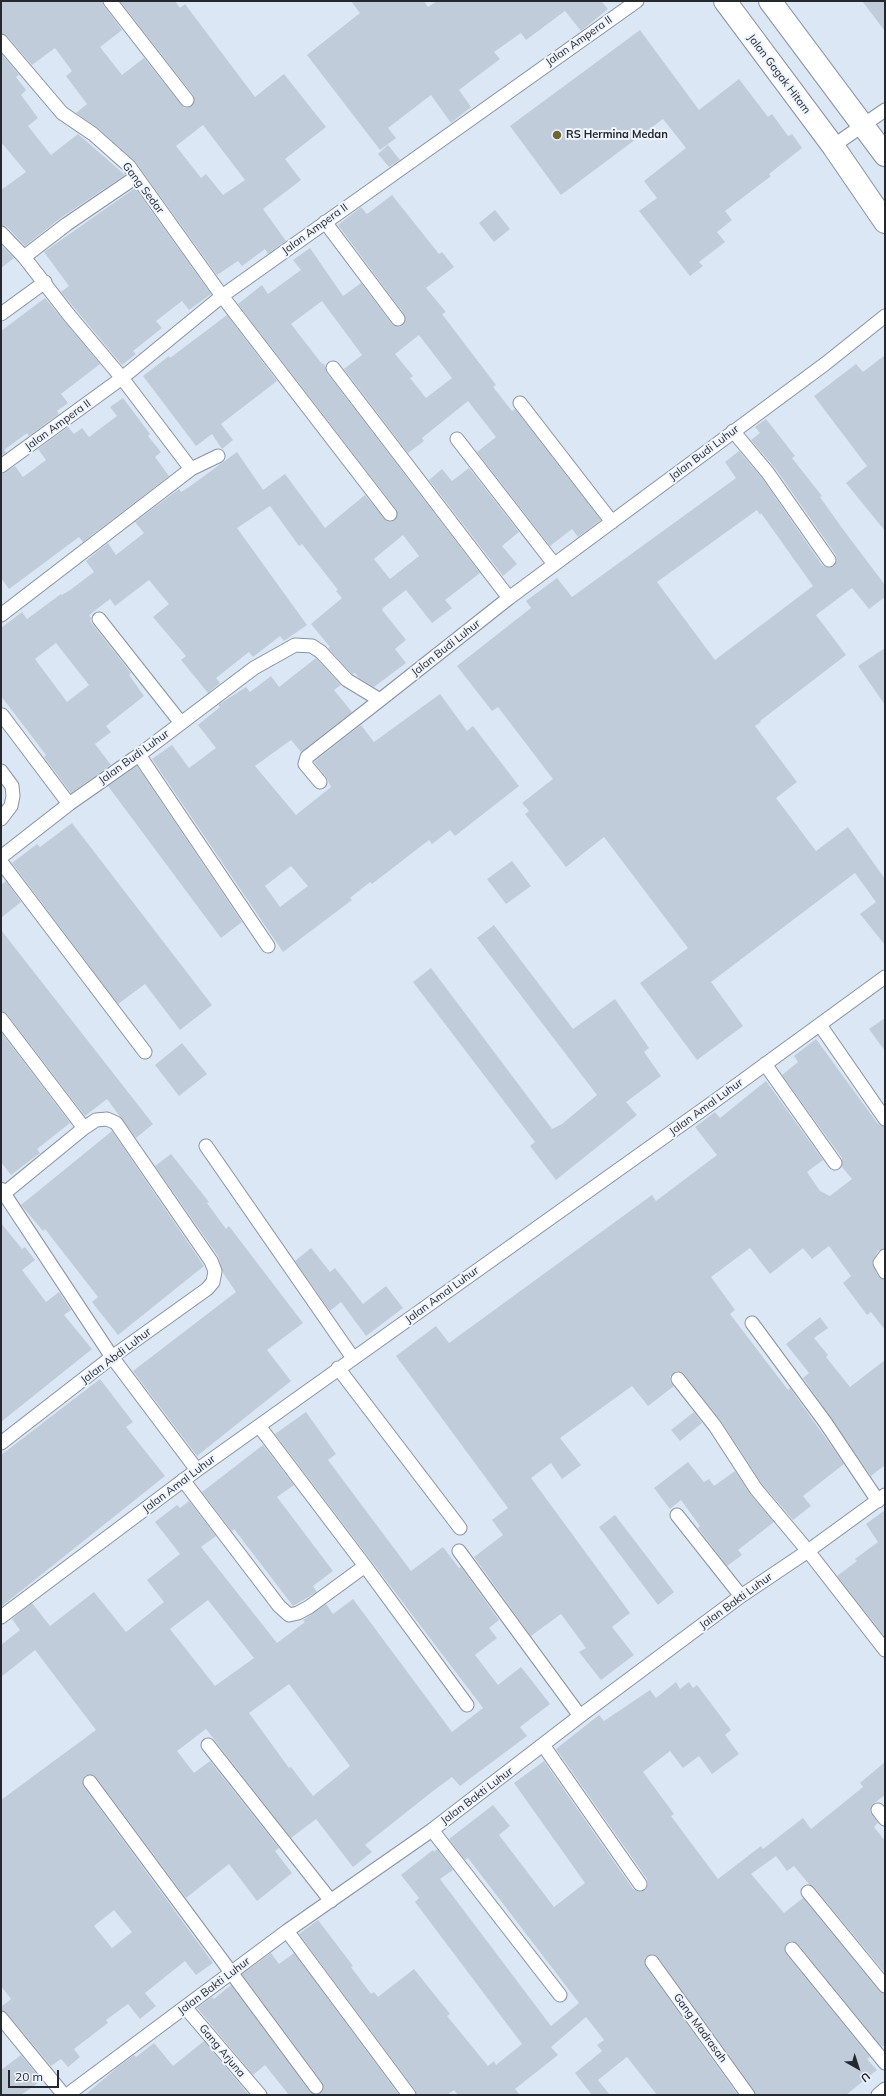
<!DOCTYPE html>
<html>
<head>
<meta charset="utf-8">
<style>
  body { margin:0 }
  #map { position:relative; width:886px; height:2096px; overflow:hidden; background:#dce7f6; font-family:Mulish,sans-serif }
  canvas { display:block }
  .frame { position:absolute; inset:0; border:2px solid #25292e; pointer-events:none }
  .north { position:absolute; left:838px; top:2048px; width:40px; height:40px; -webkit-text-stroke:3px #eef4fd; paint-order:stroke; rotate:141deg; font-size:11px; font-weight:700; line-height:16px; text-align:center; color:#25292e }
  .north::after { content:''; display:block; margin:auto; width:14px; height:18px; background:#25292e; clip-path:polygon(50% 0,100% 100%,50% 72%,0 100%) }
  .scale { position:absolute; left:8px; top:2070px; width:51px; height:18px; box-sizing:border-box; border:2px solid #25292e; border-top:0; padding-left:5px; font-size:12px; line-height:14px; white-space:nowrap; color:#25292e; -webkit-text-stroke:3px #eef4fd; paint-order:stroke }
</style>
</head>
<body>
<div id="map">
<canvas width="886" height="2096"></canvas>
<div class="frame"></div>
<div class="north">U</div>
<div class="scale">20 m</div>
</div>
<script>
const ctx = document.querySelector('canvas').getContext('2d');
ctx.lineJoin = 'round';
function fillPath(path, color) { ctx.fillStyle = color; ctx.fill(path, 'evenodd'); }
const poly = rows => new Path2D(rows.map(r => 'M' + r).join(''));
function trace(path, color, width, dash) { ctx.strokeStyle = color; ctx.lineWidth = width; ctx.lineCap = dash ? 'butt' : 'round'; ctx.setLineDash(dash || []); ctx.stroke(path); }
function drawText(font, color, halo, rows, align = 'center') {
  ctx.font = font + ' Mulish,sans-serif'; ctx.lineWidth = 4; ctx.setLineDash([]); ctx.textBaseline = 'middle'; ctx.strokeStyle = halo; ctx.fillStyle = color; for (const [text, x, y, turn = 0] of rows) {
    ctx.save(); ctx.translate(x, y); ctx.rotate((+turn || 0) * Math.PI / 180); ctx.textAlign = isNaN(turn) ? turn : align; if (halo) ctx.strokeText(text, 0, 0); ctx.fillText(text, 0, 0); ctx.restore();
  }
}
fillPath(poly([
  [1,1,102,1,104,6,122,30,100,47,122,75,144,58,184,108,188,108,194,103,193,95,120,1,175,1,180,8,185,4,255,97,284,74,326,127,285,159,301,180,263,209,286,241,268,254,265,249,242,266,238,261,217,275,135,161,98,128,76,113,87,104,66,76,72,71,55,48,32,65,7,36,1,33],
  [203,125,245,180,223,195,206,174,201,178,176,146],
  [351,1,424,1,428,7,437,1,601,1,608,9,581,31,565,11,526,40,521,33,494,52,500,59,459,90,471,107,451,123,431,95,388,128,396,138,380,150,307,55,360,13],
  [862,1,885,1,885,31],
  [640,30,699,110,739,79,768,117,772,114,788,136,792,134,802,148,769,174,771,176,725,211,732,220,717,232,725,242,699,262,703,266,690,276,639,211,657,198,644,181,686,148,663,119,561,195,510,126],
  [1,53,19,75,16,77,26,90,21,95,38,118,28,126,51,155,78,134,125,175,62,217,25,246,7,227,1,225,1,190,26,172,1,142],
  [388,145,400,160,389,167,378,154],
  [135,188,211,294,189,310,182,301,156,321,162,328,133,351,136,354,122,365,61,292,69,286,44,252],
  [392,195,439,254,442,252,454,267,426,288,446,312,442,314,496,385,493,387,512,411,515,409,601,520,578,537,572,529,550,546,477,452,496,437,468,401,422,438,424,441,408,453,344,369,362,355,322,301,291,324,322,364,323,363,325,366,327,373,480,573,445,600,452,608,432,623,406,590,384,607,382,610,406,640,395,649,406,663,374,687,359,678,355,673,352,674,328,648,330,647,311,624,342,598,336,591,338,590,302,544,299,546,270,506,237,528,307,625,284,641,280,636,253,657,249,652,216,678,220,683,208,693,181,660,186,656,153,617,169,604,149,580,115,606,110,599,89,615,91,618,90,621,131,673,129,675,144,696,106,726,111,732,95,744,111,765,71,793,44,757,46,755,1,696,1,628,22,612,27,619,61,594,62,595,70,590,94,572,86,561,93,555,108,543,116,555,144,533,135,522,179,489,181,492,189,487,237,452,263,490,285,474,325,528,365,495,387,521,391,522,397,517,396,509,238,304,262,285,268,294,301,270,293,260,310,248,343,296,361,283,392,324,399,327,402,326,405,322,404,314,338,225,361,207,367,214],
  [419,335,452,378,426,398,410,378,413,376,395,354],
  [403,535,419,556,390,579,374,559],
  [56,643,89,685,67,702,35,659],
  [495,210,510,229,494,242,479,223],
  [1,245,14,258,1,268],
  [45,298,100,364,61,394,68,403,57,411,59,414,29,436,27,433,4,450,6,453,1,456,1,331],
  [227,315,277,381,221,424,233,440,222,449,212,434,196,446,143,376,169,356,170,358],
  [885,355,885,531,846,483,867,466,814,396,856,364,863,372],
  [123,398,150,434,148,436,161,452,155,457,169,476,83,542,79,537,9,589,1,578,1,474,15,466,23,477,46,460,38,449,68,427,74,434,82,428,89,437,117,416,110,407],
  [766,419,795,456,792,458,822,496,820,497,842,528,885,585,885,597,869,609,852,588,816,615,846,655,760,721,761,722,755,726,797,782,776,798,816,851,848,827,885,879,885,945,860,914,876,902,855,873,711,982,743,1026,697,1060,640,983,688,948,604,837,566,867,525,814,529,811,522,803,553,779,498,707,492,711,457,666,531,608,526,601,557,578,572,597,736,478,725,462,739,451,762,478,822,565,829,568,834,566,837,560,836,555,775,468,751,440,760,433,755,427],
  [757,510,760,515,761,513,813,586,715,660,657,582],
  [469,468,519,532,502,546,517,564,503,576,429,480,442,469,452,481],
  [885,648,885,705,858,666],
  [316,658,341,685,334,690,352,712,301,752,291,740,255,766,296,815,331,787,326,777,314,762,361,725,374,742,440,694,467,731,473,726,519,786,455,836,450,830,432,844,429,840,372,884,370,882,350,898,352,900,283,952,152,759,172,745,189,768,216,748,198,725,220,707,218,705,246,687,250,692,271,676,279,687],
  [291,866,308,886,280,907,265,886],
  [137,766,242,922,221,938,108,786],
  [72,823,212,1005,180,1030,145,984,118,1004,12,863,37,844,40,847],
  [512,861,531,886,506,904,487,879],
  [6,881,21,902,1,918,1,885],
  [494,925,573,1029,615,999,649,1048,644,1052,661,1076,626,1102,637,1115,556,1180,530,1146,535,1142,413,982,431,968,552,1129,562,1124,597,1095,477,938],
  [1,930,153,1124,136,1138,107,1099,85,1116,7,1014,1,1011],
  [885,1018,885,1051,869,1029],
  [1,1032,70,1123,37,1149,40,1153,11,1175,1,1162],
  [816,1039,878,1124,885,1127,885,1248,878,1251,872,1263,878,1276,885,1280,885,1330,871,1312,867,1315,843,1283,851,1276,829,1246,812,1259,803,1248,770,1274,750,1248,711,1277,735,1310,730,1314,788,1390,790,1388,844,1464,803,1496,811,1506,793,1520,762,1484,721,1421,684,1374,677,1371,670,1376,670,1381,674,1386,648,1406,632,1386,560,1438,581,1465,562,1479,551,1463,531,1478,630,1613,612,1627,634,1655,601,1680,579,1652,586,1648,561,1614,531,1636,474,1557,503,1535,492,1520,508,1508,396,1356,436,1326,449,1343,652,1195,656,1201,717,1155,695,1127,715,1112,720,1118,766,1081,823,1160,807,1172,820,1191,830,1196,852,1179,842,1167,842,1158,782,1075,798,1062,794,1056],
  [182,1043,207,1074,179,1096,155,1065],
  [112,1131,204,1266,118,1335,92,1302,98,1297,45,1229,43,1231,21,1205],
  [171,1154,209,1202,207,1203,226,1229,229,1226,303,1323,267,1350,291,1381,197,1456,133,1371,236,1292,223,1273,218,1256,155,1166],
  [1,1223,22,1249,25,1247,35,1260,22,1270,46,1302,59,1292,71,1310,64,1315,92,1349,1,1422],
  [311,1248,330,1272,335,1268,363,1304,386,1286,403,1308,366,1336,341,1302,330,1311,295,1261],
  [820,1317,828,1328,814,1338,828,1355,826,1357,850,1387,885,1360,885,1465,871,1476,803,1378,809,1373,786,1344],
  [100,1379,133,1422,126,1427,165,1476,2,1606,1,1455],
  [306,1412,336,1454,328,1460,411,1571,443,1547,459,1568,461,1567,499,1620,489,1628,497,1638,475,1655,498,1685,521,1667,550,1704,520,1727,527,1736,460,1786,452,1777,433,1791,365,1845,372,1852,353,1867,316,1819,291,1838,206,1729,177,1751,194,1773,210,1761,279,1848,275,1851,292,1873,257,1901,229,1864,186,1898,96,1777,93,1775,86,1775,83,1779,84,1787,213,1963,196,1975,185,1961,145,1993,156,2006,140,2019,128,2004,106,2020,108,2023,74,2049,80,2057,68,2067,61,2059,51,2066,7,2013,1,2010,1,2007,11,1999,1,1986,1,1800,96,1730,35,1650,1,1677,1,1645,20,1630,12,1619,32,1603,50,1626,94,1592,126,1632,164,1602,147,1580,180,1554,155,1522,177,1505,180,1508,189,1501,216,1536,201,1547,277,1643,305,1622,303,1620,326,1604,333,1614,353,1599,452,1732,483,1708,275,1434],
  [208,1600,254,1658,215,1686,170,1629],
  [289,1684,350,1766,313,1796,291,1767,289,1768,249,1713],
  [114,1910,132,1932,112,1948,94,1926],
  [694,1412,702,1423,680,1441,671,1430],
  [263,1445,294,1485,277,1497,333,1571,313,1586,317,1592,293,1606,234,1529,232,1531,202,1492],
  [688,1462,704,1482,709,1479,714,1486,735,1471,750,1494,774,1522,738,1550,742,1555,727,1566,698,1528,700,1526,681,1500,670,1509,654,1488],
  [885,1510,885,1637,837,1576,857,1561,855,1559,878,1542,866,1524],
  [615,1515,674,1592,658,1605,599,1527],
  [676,1682,680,1689,689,1682,693,1688,697,1685,731,1730,725,1735,739,1754,712,1774,699,1756,683,1768,670,1751,643,1772,674,1814,671,1816,718,1879,761,1846,763,1849,803,1818,811,1829,863,1787,860,1783,885,1762,885,1795,873,1804,870,1811,878,1823,874,1827,885,1841,885,1973,814,1887,809,1884,794,1866,787,1871,776,1856,751,1874,784,1913,803,1898,879,1991,885,1994,885,2045,882,2047,798,1944,791,1941,785,1946,786,1954,870,2057,867,2059,877,2070,846,2095,756,2095,754,2090,658,1957,652,1954,645,1958,646,1967,738,2095,657,2095,627,2057,598,2080,610,2095,592,2095,575,2073,602,2051,597,2045,604,2040,586,2017,551,2047,558,2055,515,2089,520,2095,458,2095,454,2090,447,2095,417,2095,415,2090,299,1934,318,1920,353,1966,351,1967,371,1994,374,1992,378,1997,414,1969,450,2014,447,2016,488,2066,494,2061,496,2065,522,2044,415,1902,419,1898,401,1875,433,1850,434,1852,437,1849,453,1870,440,1879,551,2026,579,2003,468,1858,465,1860,449,1839,493,1805,510,1826,499,1835,554,1907,585,1883,514,1783,544,1761,633,1889,640,1892,645,1890,648,1884,647,1879,556,1749,599,1715,604,1721,650,1690,656,1698],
  [271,1953,279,1964,294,1953,399,2095,289,2095,265,2065,253,2075,197,2008,212,1997,214,1999,231,1985,310,2092,317,2095,323,2090,322,2082,242,1974],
  [204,2041,249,2095,85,2095,118,2067,134,2055,136,2057,154,2043,173,2066],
  [21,2055,38,2076,35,2078,38,2083,21,2095,1,2095,1,2070]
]), '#c1ccda');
const minor = poly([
  [110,1,187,100],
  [1,41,62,113,93,134,129,166,222,296,390,514],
  [833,146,885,110],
  [325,222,398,319],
  [1,233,24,257,69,315,122,378,191,469],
  [24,257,67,224,136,177],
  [1,314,45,282],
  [333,368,509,598],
  [520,403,612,522],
  [733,431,768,473,829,560],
  [457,439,554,564],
  [1,466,122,378,222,296,637,1],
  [1,615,191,469,218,456],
  [99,619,181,723],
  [2,715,69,804],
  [139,755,268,946],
  [1,771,12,786,13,796,11,806,1,819],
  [320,782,305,764,307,757,380,700],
  [1,857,69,804,139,755,254,668,295,645,312,646,321,652,347,680,380,700,509,598,825,364,885,316],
  [1,862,145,1052],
  [1,1019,84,1128],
  [820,1025,885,1119],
  [765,1064,835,1163],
  [206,1146,353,1358],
  [1,1189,112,1357,197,1470],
  [1,1196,84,1128,96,1120,107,1119,116,1123,211,1261,215,1271,213,1282,207,1289,112,1357,1,1443],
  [885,1256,880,1263,885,1272],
  [752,1323,825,1422,878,1501],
  [338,1368,460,1528],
  [678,1379,715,1426,756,1489,808,1551,885,1650],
  [259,1426,365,1566,467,1705],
  [183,1480,279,1606,289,1615,298,1613,309,1607,365,1566],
  [677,1515,741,1596],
  [459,1551,580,1716],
  [1,1617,197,1470,712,1103,885,977],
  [208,1745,331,1901],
  [543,1745,640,1884],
  [90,1782,316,2087],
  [878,1810,885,1819],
  [432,1830,560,1995],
  [808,1892,885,1986],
  [287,1931,409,2095],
  [792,1949,885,2063],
  [652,1962,748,2095],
  [185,2007,260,2095],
  [1,2018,64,2095],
  [67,2095,287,1931,432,1830,580,1716,741,1596,808,1551,885,1495],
  [878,2095,885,2089]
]);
const trunk = poly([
  [725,1,833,146,885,222],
  [770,1,885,155]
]);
trace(minor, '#8893a0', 15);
trace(trunk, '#8893a0', 24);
trace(minor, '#fff', 13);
trace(trunk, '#fff', 22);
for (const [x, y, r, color] of [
  [557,135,5,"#6f6532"]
]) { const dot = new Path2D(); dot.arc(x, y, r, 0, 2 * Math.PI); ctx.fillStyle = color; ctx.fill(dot); trace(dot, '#eef4fd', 1.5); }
drawText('11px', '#25292e', '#eef4fd', [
  ["Jalan Ampera II",579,41,-35],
  ["Jalan Gagak Hitam",779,74,53],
  ["Gang Sedar",143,188,53],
  ["Jalan Ampera II",315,229,-36],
  ["Jalan Ampera II",58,425,-36],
  ["Jalan Budi Luhur",704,453,-37],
  ["Jalan Budi Luhur",446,648,-38],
  ["Jalan Budi Luhur",134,757,-36],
  ["Jalan Amal Luhur",706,1107,-36],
  ["Jalan Amal Luhur",442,1295,-36],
  ["Jalan Abdi Luhur",116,1356,-37],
  ["Jalan Amal Luhur",179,1484,-37],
  ["Jalan Bakti Luhur",736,1601,-36],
  ["Jalan Bakti Luhur",477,1796,-37],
  ["Jalan Bakti Luhur",214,1986,-37],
  ["Gang Madrasah",700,2028,54],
  ["Gang Arjuna",222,2051,50]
]);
drawText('bold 11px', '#25292e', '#eef4fd', [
  ["RS Hermina Medan",566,135]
], 'left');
</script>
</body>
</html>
